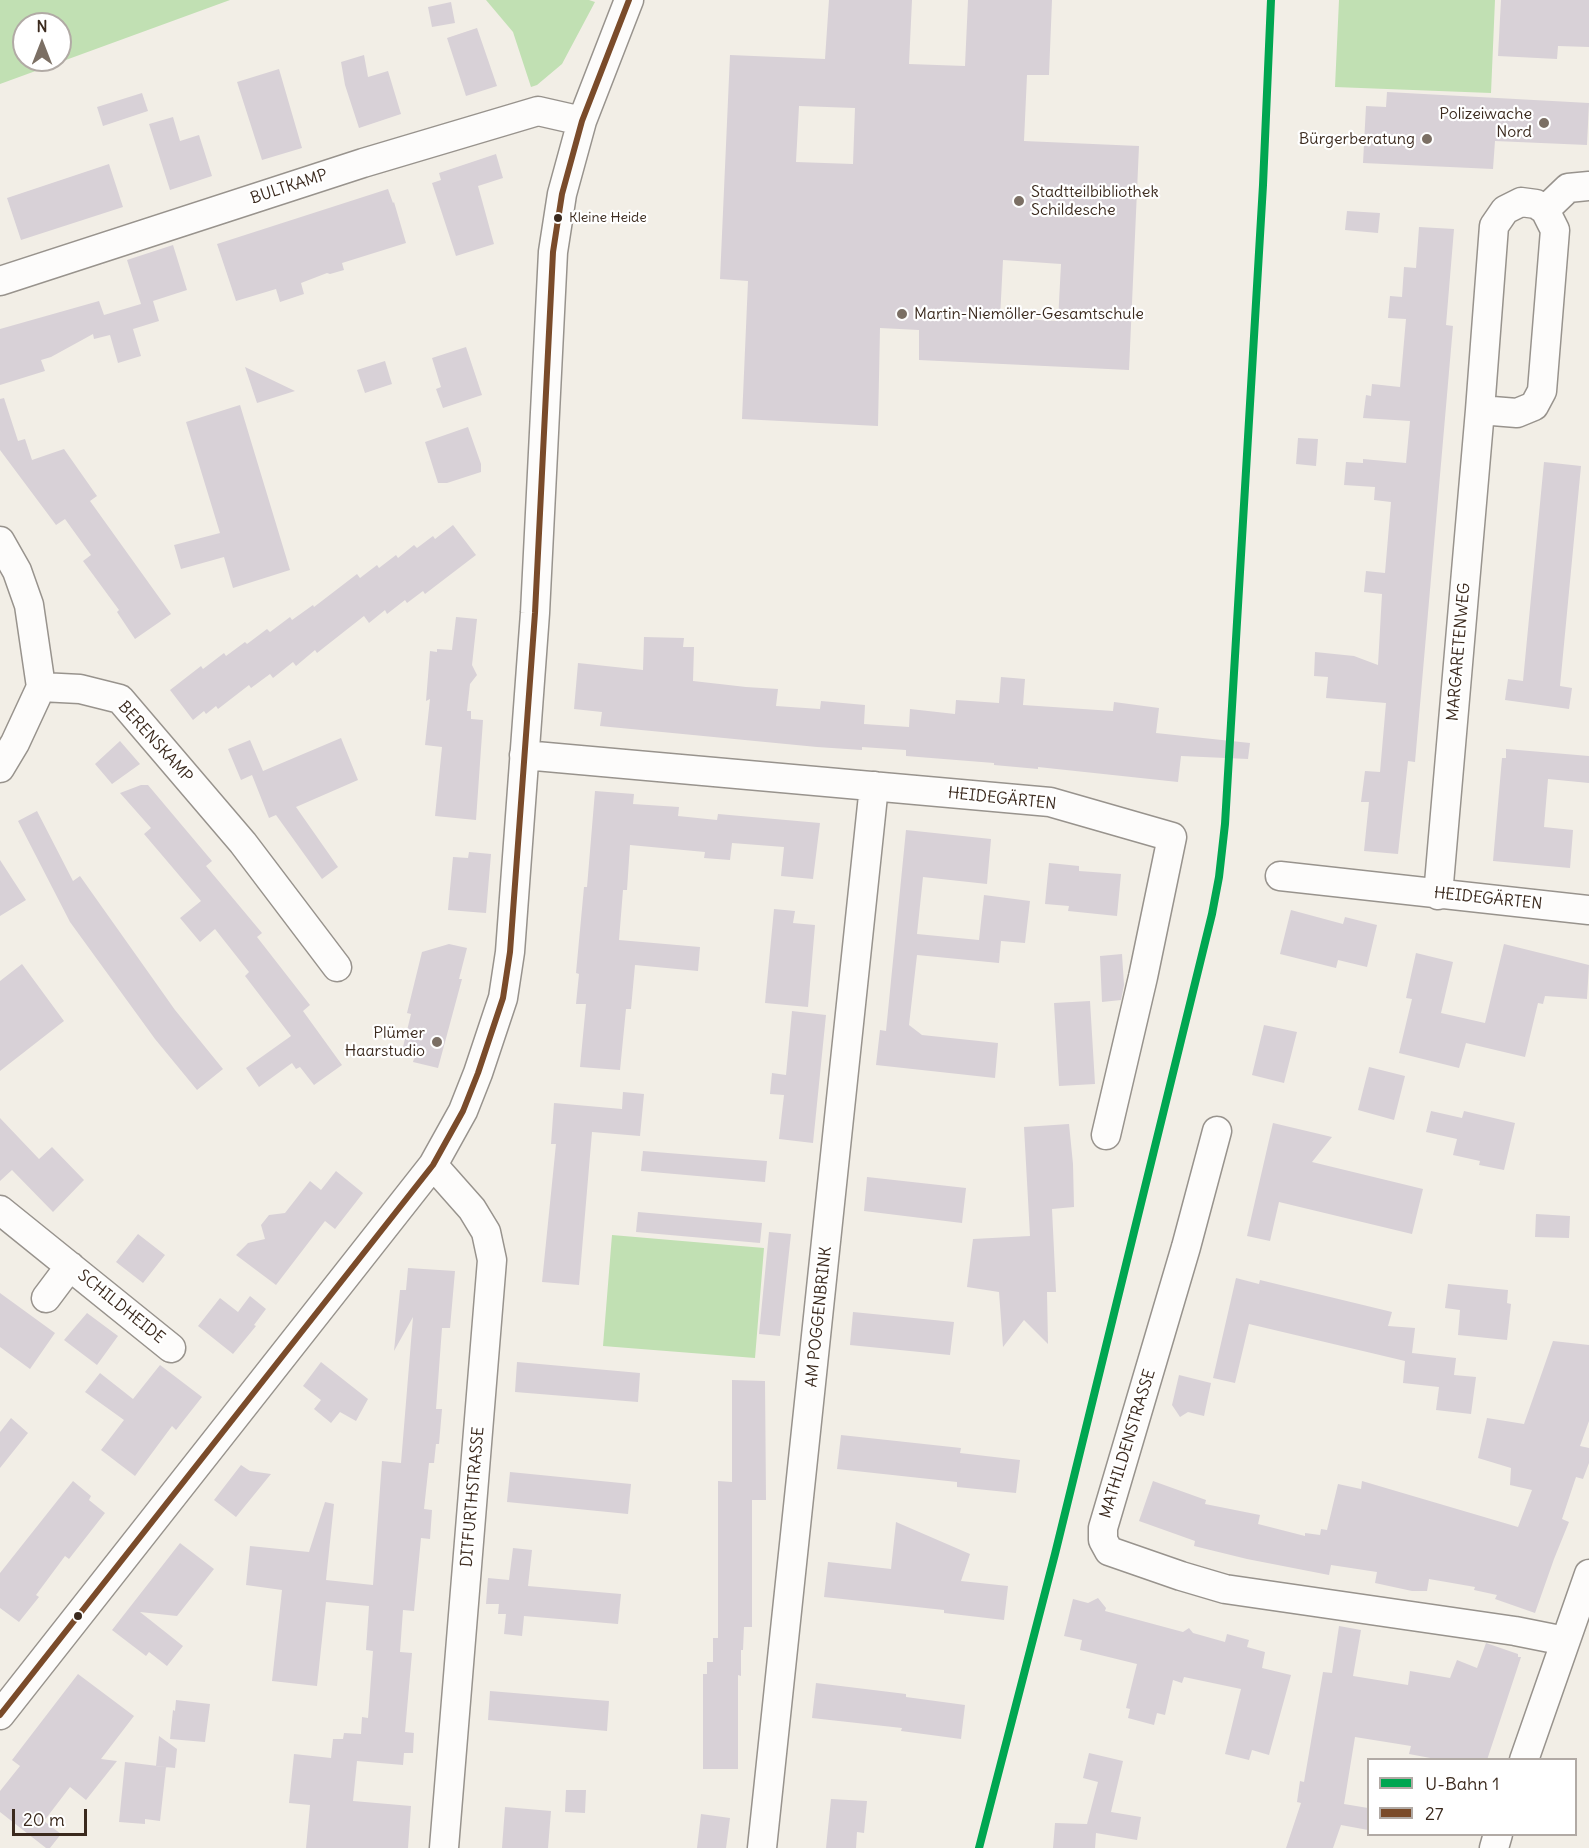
<!DOCTYPE html>
<html>
<head>
<meta charset="utf-8">
<style>
  body { margin:0 }
  #map { position:relative; width:1589px; height:1848px; overflow:hidden; background:#f2eee6; font-family:Delius,sans-serif }
  canvas { display:block }
  .legend { position:absolute; left:1367px; top:1758px; width:210px; height:78px; box-sizing:border-box; background:#fff; border:2px solid #b1aaa5; margin:0; padding:8px 10px; list-style:none; font-size:18px; color:#3b2a1e }
  .legend li { display:flex; align-items:center; gap:12px; height:30px }
  .legend b { width:30px; border:2px solid #b1aaa5 }
  .north { position:absolute; left:12px; top:12px; width:60px; height:60px; box-sizing:border-box; background:#fff; border:2px solid #b1aaa5; border-radius:50%; rotate:0deg; font-size:16px; font-weight:700; line-height:24px; text-align:center; color:#3b2a1e }
  .north::after { content:''; display:block; margin:auto; width:21px; height:27px; background:#7b6f64; clip-path:polygon(50% 0,100% 100%,50% 72%,0 100%) }
  .scale { position:absolute; left:12px; top:1809px; width:75px; height:27px; box-sizing:border-box; border:3px solid #3b2a1e; border-top:0; padding-left:8px; font-size:18px; line-height:21px; white-space:nowrap; color:#3b2a1e; -webkit-text-stroke:4px #fff; paint-order:stroke }
</style>
</head>
<body>
<div id="map">
<canvas width="1589" height="1848"></canvas>
<ul class="legend">
<li><b style="height:8px;background:#00a651"></b>U-Bahn 1</li>
<li><b style="height:8px;background:#7a4b2a"></b>27</li>
</ul>
<div class="north">N</div>
<div class="scale">20 m</div>
</div>
<script>
const ctx = document.querySelector('canvas').getContext('2d');
ctx.lineJoin = 'round';
function fillPath(path, color) { ctx.fillStyle = color; ctx.fill(path, 'evenodd'); }
const poly = rows => new Path2D(rows.map(r => 'M' + r).join(''));
function trace(path, color, width, dash) { ctx.strokeStyle = color; ctx.lineWidth = width; ctx.lineCap = dash ? 'butt' : 'round'; ctx.setLineDash(dash || []); ctx.stroke(path); }
function drawText(font, color, halo, rows, align = 'center') {
  ctx.font = font + ' Delius,sans-serif'; ctx.lineWidth = 4.5; ctx.setLineDash([]); ctx.textBaseline = 'middle'; ctx.strokeStyle = halo; ctx.fillStyle = color; for (const [text, x, y, turn = 0] of rows) {
    ctx.save(); ctx.translate(x, y); ctx.rotate((+turn || 0) * Math.PI / 180); ctx.textAlign = isNaN(turn) ? turn : align; if (halo) ctx.strokeText(text, 0, 0); ctx.fillText(text, 0, 0); ctx.restore();
  }
}
fillPath(poly([
  [0,0,230,0,0,84],
  [24,24,60,24,60,60,24,60],
  [486,0,589,0,595,2,562,64,537,85,531,87,513,32],
  [1339,0,1495,0,1491,93,1335,87],
  [612,1235,764,1248,755,1358,603,1346]
]), '#c1e0b3');
fillPath(poly([
  [829,0,912,0,909,64,965,66,968,0,1052,0,1049,75,1027,75,1024,141,1139,146,1129,370,919,360,919,330,880,328,878,426,742,419,748,281,720,279,730,55,825,59],
  [799,106,855,108,853,164,796,162],
  [1003,260,1061,264,1058,321,1000,318],
  [1501,0,1589,0,1589,47,1558,46,1557,59,1498,56],
  [451,2,455,23,432,27,428,7],
  [477,28,497,86,466,96,447,38],
  [364,55,368,77,388,71,401,114,359,128,345,85,341,62],
  [279,69,302,148,262,160,237,82],
  [1387,92,1589,103,1587,145,1495,141,1493,169,1363,163,1366,106,1386,107],
  [142,93,148,111,103,126,97,107],
  [173,117,180,141,199,135,212,176,170,190,149,124],
  [496,154,503,178,478,186,494,244,456,256,432,183,441,180,439,173],
  [109,164,123,207,21,240,7,198],
  [388,189,393,203,394,202,406,243,342,263,344,270,330,274,327,273,301,283,304,294,280,302,276,289,236,301,217,244],
  [1347,211,1380,213,1378,233,1345,230],
  [1419,227,1454,229,1446,325,1453,326,1415,762,1408,761,1398,854,1364,851,1369,802,1361,802,1365,771,1380,772,1386,703,1326,698,1328,677,1314,676,1315,652,1354,656,1378,665,1382,594,1364,592,1366,571,1385,573,1391,502,1374,500,1375,487,1344,485,1346,462,1363,463,1363,459,1406,463,1410,421,1363,418,1366,395,1371,396,1372,384,1400,387,1406,319,1388,318,1390,296,1402,297,1404,267,1416,268],
  [173,245,187,290,153,301,159,321,133,329,141,356,118,363,110,335,94,339,93,334,51,357,41,360,45,371,0,385,0,329,99,301,104,315,141,304,127,260],
  [466,347,482,395,443,408,436,389,441,387,432,358],
  [385,361,392,384,365,393,357,370],
  [245,367,295,391,257,403],
  [4,398,18,441,25,439,32,460,64,449,97,496,90,501,171,614,135,639,117,612,119,610,83,561,91,555,65,519,56,525,0,450,0,399],
  [240,405,290,570,233,588,224,557,181,569,174,545,220,533,186,422],
  [468,427,481,464,481,472,447,483,438,483,425,442],
  [1298,438,1318,439,1316,466,1296,464],
  [1544,462,1581,466,1560,686,1572,688,1569,709,1505,700,1508,679,1523,681],
  [453,525,476,555,425,594,423,591,407,603,405,600,387,614,385,610,369,623,364,616,317,653,315,650,296,666,293,662,273,678,270,674,251,688,249,685,218,709,216,706,206,714,204,711,193,720,170,690,201,666,203,669,224,653,226,656,245,642,247,644,267,629,270,632,290,617,292,620,313,605,314,607,357,574,360,578,377,565,379,568,396,555,398,558,414,545,417,548,433,536,435,539],
  [456,617,477,619,472,665,477,675,470,684,467,711,471,711,471,719,483,720,476,820,435,816,442,747,425,745,430,699,426,701,430,651,437,652,437,649,452,650],
  [644,637,684,638,683,647,694,647,693,681,746,687,778,689,776,706,820,709,821,701,865,705,864,724,909,727,910,709,955,714,956,700,999,703,1001,677,1025,679,1023,705,1113,711,1114,702,1159,708,1156,733,1250,743,1248,759,1181,756,1178,782,1038,767,1038,769,994,765,994,763,906,756,906,750,862,747,862,750,817,747,600,726,602,712,574,709,578,663,643,670],
  [341,738,358,780,296,807,338,867,322,879,276,815,269,818,252,775,241,780,228,749,250,740,263,771],
  [120,741,140,764,112,784,95,764],
  [1506,749,1589,756,1589,783,1548,779,1544,827,1573,830,1570,868,1493,861,1502,758,1506,758],
  [141,785,148,785,212,861,206,866,262,933,257,937,310,1005,303,1011,342,1065,314,1085,300,1067,296,1069,292,1063,259,1087,246,1068,291,1036,245,976,249,972,215,929,200,942,180,918,201,901,144,834,151,828,120,793],
  [595,791,634,794,633,804,679,807,678,816,717,820,718,814,820,823,813,879,781,876,784,847,732,843,730,860,704,858,705,852,630,845,627,890,623,890,619,940,700,947,698,971,635,965,631,1009,626,1009,620,1070,580,1067,586,1004,576,1004,579,974,576,973,584,887,587,887],
  [37,811,73,881,80,876,175,1010,223,1069,197,1090,155,1039,70,922,18,821],
  [906,830,991,839,987,884,923,877,917,934,979,940,984,895,1030,901,1025,943,1001,941,999,963,917,955,909,1025,922,1035,998,1043,995,1078,876,1065,880,1030,886,1031],
  [469,852,491,854,486,913,448,910,453,857,468,858],
  [0,860,26,900,0,916],
  [1049,863,1079,866,1079,871,1121,874,1117,916,1068,911,1069,906,1045,904],
  [774,909,795,911,793,923,815,925,808,1007,765,1003],
  [1291,910,1343,924,1345,917,1377,925,1367,967,1338,960,1336,968,1280,954],
  [449,944,467,948,459,979,462,979,438,1068,413,1062,416,1051,403,1047,411,1014,407,1013,422,952],
  [1504,944,1589,965,1587,999,1545,996,1543,1004,1538,1003,1525,1057,1466,1043,1459,1068,1399,1053,1412,999,1406,998,1416,953,1453,962,1441,1013,1485,1023],
  [1122,954,1124,985,1121,1000,1102,1002,1100,956],
  [22,964,64,1021,0,1071,0,981],
  [1090,1001,1095,1084,1059,1086,1054,1003],
  [792,1011,826,1015,813,1143,779,1139,784,1095,770,1094,772,1073,786,1075],
  [1264,1025,1297,1032,1284,1083,1252,1075],
  [1369,1067,1405,1076,1394,1120,1358,1110],
  [623,1092,644,1094,640,1136,592,1132,579,1285,542,1282,556,1144,551,1144,554,1103,622,1109],
  [1431,1111,1462,1118,1464,1111,1515,1123,1504,1170,1479,1165,1480,1161,1453,1155,1457,1139,1426,1132],
  [0,1118,39,1159,52,1147,84,1180,53,1212,12,1170,0,1181],
  [1273,1123,1332,1137,1312,1162,1423,1189,1412,1234,1279,1202,1270,1241,1247,1236],
  [1069,1124,1073,1164,1074,1207,1052,1209,1056,1292,1047,1292,1048,1344,1024,1320,1003,1347,999,1292,967,1287,973,1239,1030,1236,1024,1127],
  [643,1151,767,1161,765,1182,641,1171],
  [336,1171,363,1193,335,1229,325,1221,276,1285,236,1255,248,1243,265,1239,261,1225,269,1215,285,1213,310,1181,321,1190],
  [867,1177,966,1188,962,1223,864,1211],
  [638,1212,762,1223,760,1243,636,1232],
  [1536,1214,1570,1216,1569,1238,1535,1237],
  [769,1232,791,1234,780,1336,759,1334],
  [138,1234,165,1255,143,1283,116,1262],
  [408,1268,455,1271,450,1328,442,1328,436,1409,442,1409,439,1444,436,1444,434,1463,429,1463,424,1509,432,1510,430,1539,421,1538,414,1611,403,1610,400,1652,412,1653,405,1732,414,1733,413,1753,404,1753,403,1765,357,1761,353,1801,411,1806,408,1848,306,1848,310,1805,289,1803,294,1754,331,1758,333,1739,343,1739,344,1733,361,1734,362,1717,368,1718,373,1651,366,1650,369,1606,326,1602,317,1686,272,1681,282,1590,246,1585,250,1546,309,1552,325,1502,334,1504,326,1580,373,1585,382,1461,401,1463,413,1317,394,1351,400,1290,406,1290],
  [1236,1278,1259,1284,1260,1280,1392,1312,1388,1326,1415,1328,1412,1353,1456,1358,1454,1375,1476,1377,1471,1414,1436,1410,1439,1387,1403,1383,1405,1361,1249,1324,1235,1383,1213,1378],
  [1448,1284,1508,1290,1507,1303,1511,1304,1507,1340,1458,1335,1460,1310,1445,1308],
  [0,1293,55,1333,30,1369,0,1347],
  [250,1296,266,1309,254,1325,256,1326,233,1354,198,1326,220,1298,238,1312],
  [853,1312,954,1322,950,1355,850,1345],
  [87,1313,118,1336,97,1365,64,1340],
  [1553,1341,1589,1345,1589,1421,1580,1446,1589,1448,1589,1463,1583,1479,1576,1477,1562,1519,1569,1522,1554,1559,1535,1613,1495,1599,1497,1595,1474,1590,1475,1587,1429,1579,1427,1591,1412,1591,1375,1583,1377,1572,1331,1565,1329,1575,1247,1559,1194,1546,1195,1541,1139,1521,1153,1481,1206,1500,1205,1504,1260,1515,1258,1524,1305,1536,1305,1533,1320,1535,1321,1529,1327,1530,1338,1484,1361,1489,1362,1481,1518,1527,1532,1490,1510,1485,1511,1468,1478,1458,1487,1418,1524,1424],
  [321,1362,368,1399,356,1421,340,1412,331,1423,314,1409,321,1400,303,1386],
  [517,1362,640,1373,638,1402,515,1392],
  [160,1365,202,1397,176,1430,172,1426,135,1476,101,1450,124,1420,85,1392,100,1373,133,1399],
  [1179,1375,1211,1383,1204,1416,1188,1412,1180,1417,1172,1405],
  [732,1380,765,1381,766,1500,752,1500,752,1627,744,1627,743,1650,741,1650,741,1676,738,1675,738,1769,703,1769,703,1674,707,1674,707,1662,713,1662,713,1638,718,1638,718,1481,732,1482],
  [11,1418,28,1433,0,1468,0,1432],
  [841,1435,961,1448,960,1453,1020,1460,1016,1493,957,1487,957,1482,837,1469],
  [241,1465,250,1471,271,1474,236,1517,214,1500],
  [510,1472,631,1484,628,1514,507,1502],
  [73,1481,91,1496,89,1500,105,1513,69,1559,65,1556,36,1595,39,1597,19,1622,0,1608,0,1573],
  [896,1522,970,1554,961,1581,1008,1586,1004,1620,944,1613,944,1610,824,1597,828,1562,891,1569],
  [180,1543,214,1569,177,1616,140,1612,183,1646,167,1666,149,1652,146,1656,112,1630],
  [513,1548,532,1550,528,1586,621,1594,618,1624,524,1616,522,1636,504,1634,506,1614,498,1614,499,1604,486,1604,488,1578,509,1580],
  [1098,1598,1106,1608,1105,1611,1183,1632,1189,1628,1193,1633,1225,1642,1227,1634,1249,1640,1247,1647,1265,1652,1262,1668,1291,1675,1269,1755,1252,1750,1249,1760,1225,1754,1241,1689,1184,1677,1182,1683,1173,1680,1165,1715,1157,1713,1154,1725,1128,1718,1130,1709,1126,1708,1137,1664,1080,1650,1082,1640,1064,1636,1073,1599,1088,1603],
  [1339,1626,1361,1630,1353,1676,1408,1685,1410,1671,1450,1678,1457,1660,1477,1668,1486,1643,1518,1654,1518,1657,1521,1657,1487,1760,1441,1760,1409,1754,1411,1746,1355,1737,1344,1804,1368,1808,1368,1830,1341,1825,1333,1848,1286,1848,1301,1803,1297,1802,1300,1781,1304,1782,1323,1672,1332,1673],
  [78,1674,134,1716,101,1759,117,1761,86,1800,70,1787,44,1821,61,1834,50,1848,46,1848,0,1812,0,1791,20,1766,12,1760],
  [816,1683,906,1694,906,1697,965,1705,961,1739,901,1731,902,1728,812,1718],
  [490,1691,609,1701,607,1731,488,1720],
  [176,1700,210,1704,205,1742,170,1739,173,1710,175,1711],
  [159,1736,177,1749,175,1768,156,1766],
  [1089,1753,1123,1761,1111,1812,1141,1817,1137,1840,1096,1833,1095,1848,1053,1848,1055,1823,1087,1824,1098,1782,1083,1778],
  [125,1762,166,1767,160,1821,145,1819,145,1824,119,1822],
  [566,1790,586,1790,585,1813,565,1812],
  [831,1799,867,1801,864,1833,857,1832,856,1848,826,1848],
  [505,1807,551,1811,548,1848,502,1848],
  [701,1814,730,1818,726,1848,697,1848]
]), '#d8d1d7');
const minor = poly([
  [1545,210,1568,188,1589,186],
  [0,281,363,163,538,111,582,121],
  [0,541,17,571,29,605,41,687,80,689,120,699,243,843,337,967],
  [524,755,1050,802,1172,837,1143,977,1106,1135],
  [0,768,15,743,41,687],
  [1280,876,1589,910],
  [1438,895,1480,410,1517,413,1534,406,1542,391,1555,230,1545,210,1536,204,1521,202,1505,210,1494,226,1480,410],
  [1217,1131,1186,1247,1103,1528,1103,1540,1109,1551,1181,1576,1225,1589,1515,1631,1565,1641],
  [433,1165,472,1209,486,1232,492,1260,444,1848],
  [0,1210,171,1348],
  [46,1298,70,1266],
  [0,1715,433,1165,463,1111,478,1073,503,998,510,952,535,613,553,252,562,194,582,121,629,0],
  [1524,1760,1589,1574],
  [762,1848,874,786],
  [1494,1848,1498,1834]
]);
trace(minor, '#98938d', 31);
trace(minor, '#fdfcfb', 28);
trace(poly([
  [0,1715,433,1165,463,1111,478,1073,503,998,510,952,535,613,553,252,562,194,582,121,629,0]
]), '#7a4b2a', 6);
trace(poly([
  [979,1848,1055,1554,1212,914,1219,877,1225,824,1263,185,1271,0]
]), '#00a651', 8);
for (const [x, y, r, color] of [
  [1544,123,6,"#7b6f64"],
  [1427,139,6,"#7b6f64"],
  [1019,201,6,"#7b6f64"],
  [558,218,5,"#3b2a1e"],
  [902,314,6,"#7b6f64"],
  [437,1042,6,"#7b6f64"],
  [78,1616,5,"#3b2a1e"]
]) { const dot = new Path2D(); dot.arc(x, y, r, 0, 2 * Math.PI); ctx.fillStyle = color; ctx.fill(dot); trace(dot, '#fff', 2); }
drawText('14px', '#3b2a1e', '#fff', [
  ["Kleine Heide",569,218]
], 'left');
drawText('16px', '#3b2a1e', '#fff', [
  ["Polizeiwache",1532,114],
  ["Nord",1532,132],
  ["Bürgerberatung",1415,139],
  ["Stadtteilbibliothek",1031,192,"left"],
  ["Schildesche",1031,210,"left"],
  ["Martin-Niemöller-Gesamtschule",914,314,"left"],
  ["Plümer",425,1033],
  ["Haarstudio",425,1051]
], 'right');
drawText('16px', '#3b2a1e', '#fff', [
  ["BULTKAMP",289,187,-18],
  ["MARGARETENWEG",1459,652,-85],
  ["BERENSKAMP",155,742,48],
  ["HEIDEGÄRTEN",1002,799,6],
  ["HEIDEGÄRTEN",1488,899,6],
  ["SCHILDHEIDE",121,1307,39],
  ["AM POGGENBRINK",819,1317,-84],
  ["MATHILDENSTRASSE",1128,1444,-73],
  ["DITFURTHSTRASSE",473,1497,-85]
]);
</script>
</body>
</html>
